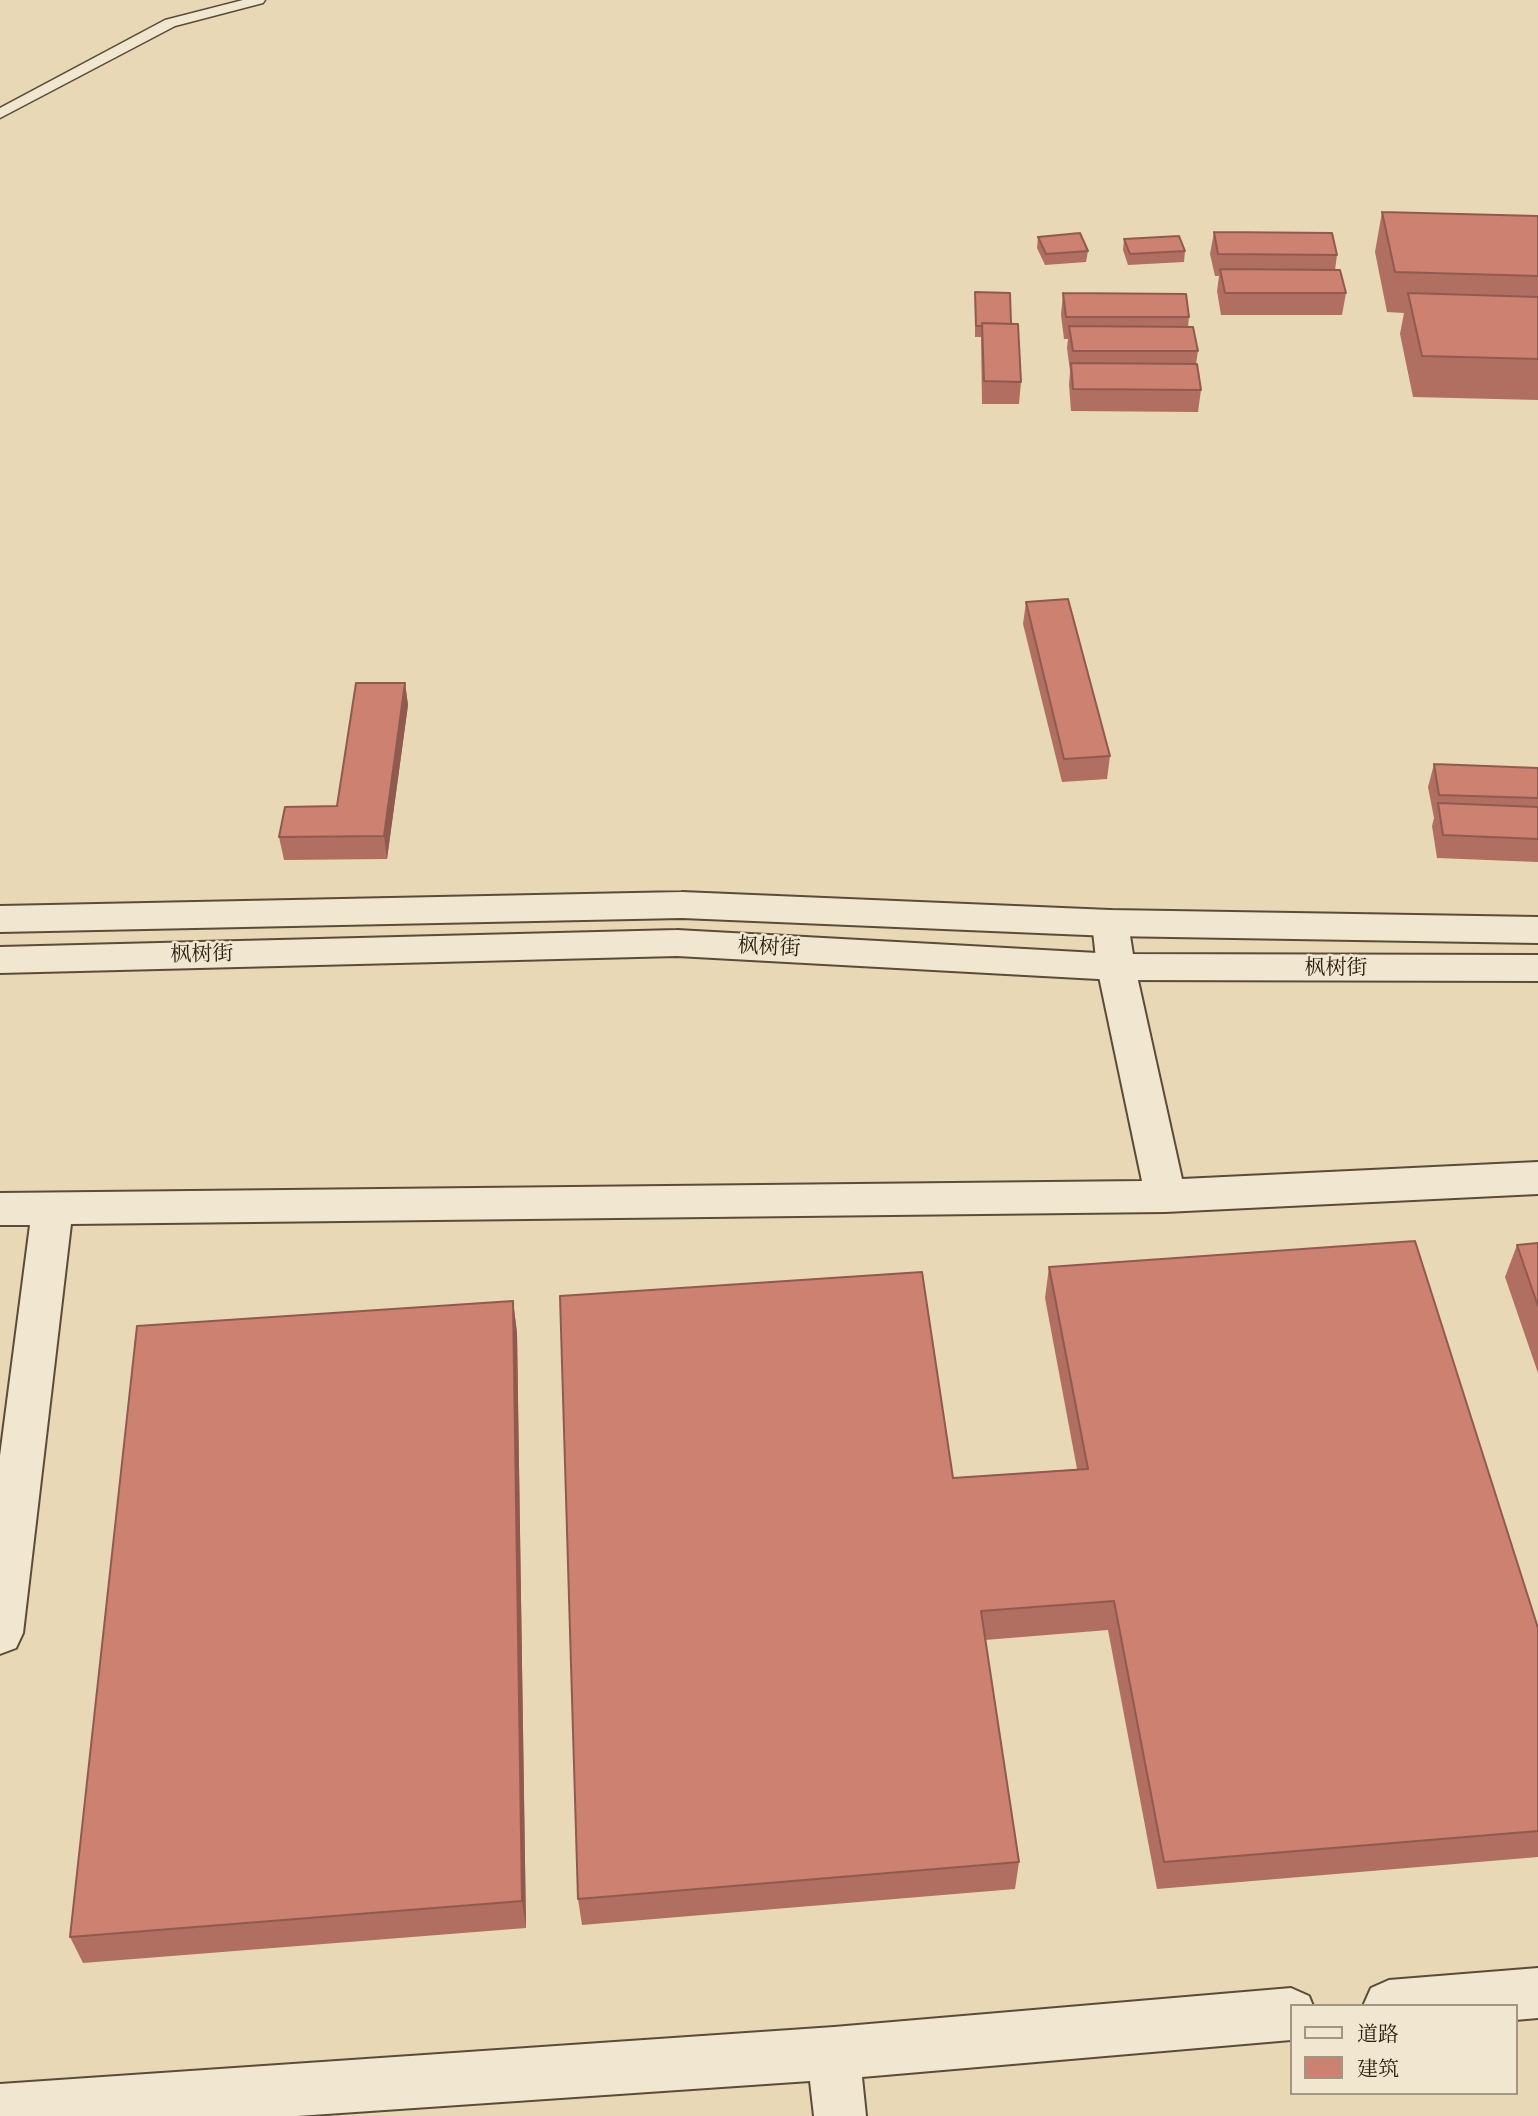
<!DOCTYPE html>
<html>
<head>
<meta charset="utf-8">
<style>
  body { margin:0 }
  #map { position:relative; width:1538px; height:2116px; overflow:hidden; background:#e9d8b5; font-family:"Old Standard TT","Noto Serif SC",serif }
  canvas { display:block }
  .legend { position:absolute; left:1290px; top:2004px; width:228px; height:91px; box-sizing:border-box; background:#f1e6cf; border:2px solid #a19682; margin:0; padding:9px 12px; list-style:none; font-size:21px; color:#2a1d0f }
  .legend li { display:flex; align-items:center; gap:14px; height:35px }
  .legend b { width:35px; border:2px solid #a19682 }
</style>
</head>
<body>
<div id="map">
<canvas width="1538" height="2116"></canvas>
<ul class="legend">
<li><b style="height:9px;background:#f1e6cf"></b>道路</li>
<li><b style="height:19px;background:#cd8171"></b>建筑</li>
</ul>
</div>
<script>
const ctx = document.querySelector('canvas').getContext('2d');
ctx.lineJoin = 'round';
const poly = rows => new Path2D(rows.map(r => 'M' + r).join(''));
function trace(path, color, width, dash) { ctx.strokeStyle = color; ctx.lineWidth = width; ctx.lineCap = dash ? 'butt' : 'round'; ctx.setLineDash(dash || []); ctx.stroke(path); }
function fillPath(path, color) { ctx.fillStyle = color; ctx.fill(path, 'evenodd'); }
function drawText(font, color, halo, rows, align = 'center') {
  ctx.font = font + ' "Old Standard TT","Noto Serif SC",serif'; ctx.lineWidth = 5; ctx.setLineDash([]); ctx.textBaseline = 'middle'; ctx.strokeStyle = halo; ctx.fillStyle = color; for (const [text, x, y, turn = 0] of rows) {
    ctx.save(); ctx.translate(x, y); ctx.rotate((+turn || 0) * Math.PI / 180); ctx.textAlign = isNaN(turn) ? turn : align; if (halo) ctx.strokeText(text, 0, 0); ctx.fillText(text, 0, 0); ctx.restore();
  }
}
const service = poly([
  [243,0,265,0,263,3,175,26,0,118,0,108,165,20,243,0]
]);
const minor = poly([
  [1110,910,1123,914,1128,923,1135,967,1182,1179,1538,1162,1538,1194,1165,1212,71,1224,23,1633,16,1648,0,1654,0,1456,30,1225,0,1225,0,1193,1142,1181,1097,967,1092,923,1097,914,1110,910],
  [1538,1968,1538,2018,1515,2020,1515,2006,1363,2006,1371,1988,1389,1980,1538,1968],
  [1291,1988,1309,1996,1313,2006,1291,2006,1291,2040,862,2077,866,2116,814,2116,810,2081,297,2116,0,2116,0,2084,834,2027,1291,1988]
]);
const tertiary = poly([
  [682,892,1110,910,1538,917,1538,943,1110,936,682,918,0,932,0,906,682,892],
  [677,930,1116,954,1538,955,1538,981,1116,980,677,956,0,973,0,947,677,930]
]);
trace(service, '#5a4c38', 3);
trace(minor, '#5a4c38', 4);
trace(tertiary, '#5a4c38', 4);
fillPath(service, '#f1e6cf');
fillPath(minor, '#f1e6cf');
fillPath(tertiary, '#f1e6cf');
fillPath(poly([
  [1382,212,1538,216,1538,400,1413,397,1400,334,1404,313,1387,312,1375,252],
  [1214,232,1337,255,1335,270,1346,293,1342,315,1221,315,1217,291,1219,276,1215,276,1210,254],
  [1038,237,1088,251,1086,262,1045,265,1037,248],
  [1124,239,1185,251,1184,262,1128,265,1123,250],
  [975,292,1011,324,1021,382,1019,404,982,404,981,337,975,337],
  [1063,293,1189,317,1188,327,1198,351,1196,364,1201,390,1198,412,1071,411,1069,385,1070,371,1067,348,1068,339,1064,339,1061,315],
  [1026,602,1110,756,1107,779,1062,782,1023,624],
  [405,683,408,705,387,859,284,860,279,837,337,806],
  [1434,764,1538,768,1538,862,1437,858,1432,826,1434,818,1428,787],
  [1538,1243,1538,1373,1505,1277,1517,1245],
  [1049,1267,1538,1628,1538,1857,1157,1889,1108,1630,985,1640,1019,1862,1015,1889,582,1925,578,1899,953,1478,1077,1469,1045,1298],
  [513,1301,517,1333,526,1928,83,1963,70,1937]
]), '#b06f61');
fillPath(poly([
  [405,683,408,705,387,859,384,836],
  [513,1301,517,1333,526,1928,522,1901]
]), '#905a4f');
const building = poly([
  [1382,212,1538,216,1538,276,1395,272,1382,212],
  [1214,232,1332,233,1337,255,1218,254,1214,232],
  [1080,233,1088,251,1046,254,1038,237,1080,233],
  [1179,236,1185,251,1130,254,1124,239,1179,236],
  [1220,269,1340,270,1346,293,1225,293,1220,269],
  [975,292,1010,293,1011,324,982,323,982,326,976,326,975,292],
  [1063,293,1186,294,1189,317,1066,317,1063,293],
  [1408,293,1538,297,1538,359,1422,356,1408,293],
  [982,323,1018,324,1021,382,984,381,982,323],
  [1069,326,1193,327,1198,351,1073,351,1069,326],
  [1071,363,1197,364,1201,390,1073,389,1071,363],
  [1068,599,1110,756,1064,759,1026,602,1068,599],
  [356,683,405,683,384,836,279,837,285,807,337,806,356,683],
  [1434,764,1538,768,1538,798,1439,795,1434,764],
  [1438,803,1538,807,1538,839,1443,835,1438,803],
  [1415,1241,1538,1628,1538,1831,1164,1862,1114,1601,981,1611,1019,1862,578,1899,560,1296,922,1272,953,1478,1088,1469,1049,1267,1415,1241],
  [1538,1243,1538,1306,1517,1245,1538,1243],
  [513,1301,522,1901,70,1937,137,1326,513,1301]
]);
fillPath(building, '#cd8171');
trace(building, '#905a4f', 2);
drawText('21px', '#2a1d0f', '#f1e6cf', [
  ["枫树街",769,948,3],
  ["枫树街",202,955,-1],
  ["枫树街",1336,968]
]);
</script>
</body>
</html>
